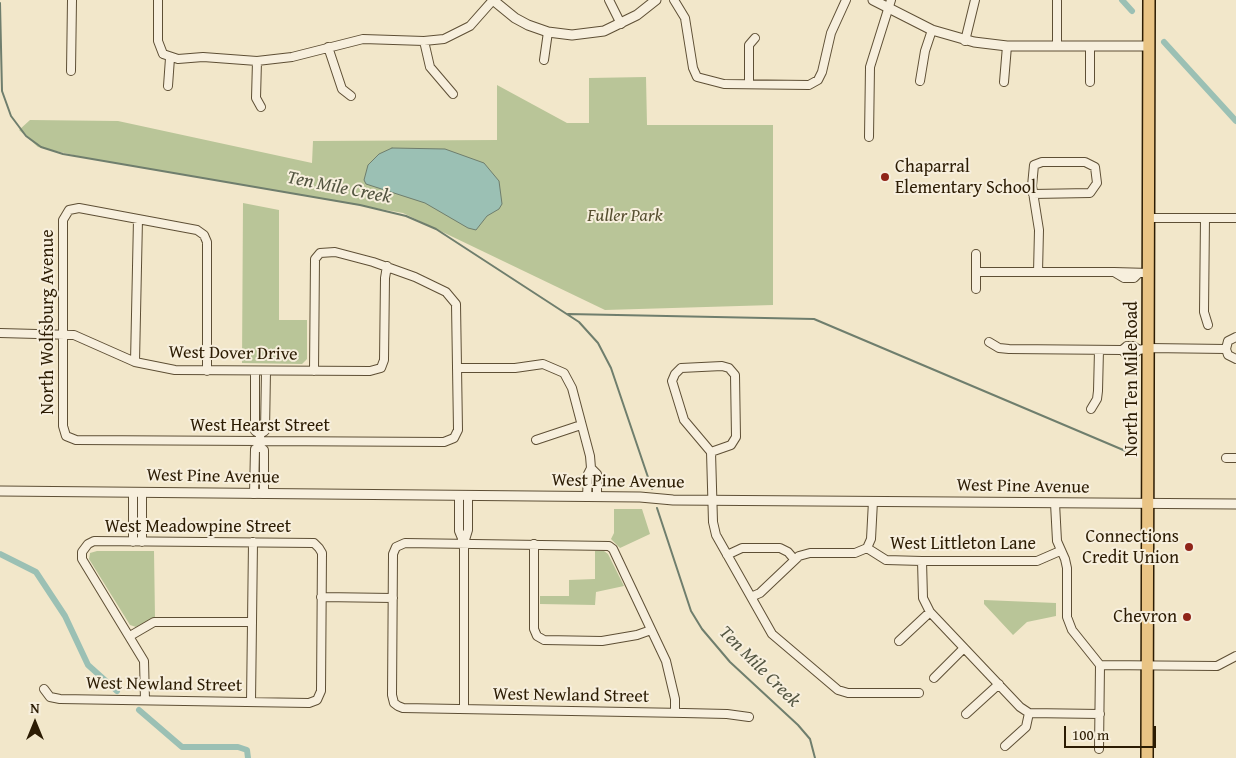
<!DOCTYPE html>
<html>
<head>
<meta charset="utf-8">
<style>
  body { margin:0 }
  #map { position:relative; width:1236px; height:758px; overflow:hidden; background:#f2e7ca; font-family:"Gentium Book Plus",serif }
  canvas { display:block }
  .north { position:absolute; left:10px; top:698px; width:50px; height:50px; -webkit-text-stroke:4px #f7efdd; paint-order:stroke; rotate:0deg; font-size:14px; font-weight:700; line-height:20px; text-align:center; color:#2c1c03 }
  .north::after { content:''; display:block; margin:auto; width:18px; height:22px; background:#2c1c03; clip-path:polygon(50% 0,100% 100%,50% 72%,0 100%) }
  .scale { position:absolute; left:1064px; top:726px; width:92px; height:22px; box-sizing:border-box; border:2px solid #2c1c03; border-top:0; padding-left:6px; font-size:15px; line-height:18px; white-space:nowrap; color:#2c1c03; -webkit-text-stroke:4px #f7efdd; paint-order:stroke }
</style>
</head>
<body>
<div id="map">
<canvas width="1236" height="758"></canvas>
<div class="north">N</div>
<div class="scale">100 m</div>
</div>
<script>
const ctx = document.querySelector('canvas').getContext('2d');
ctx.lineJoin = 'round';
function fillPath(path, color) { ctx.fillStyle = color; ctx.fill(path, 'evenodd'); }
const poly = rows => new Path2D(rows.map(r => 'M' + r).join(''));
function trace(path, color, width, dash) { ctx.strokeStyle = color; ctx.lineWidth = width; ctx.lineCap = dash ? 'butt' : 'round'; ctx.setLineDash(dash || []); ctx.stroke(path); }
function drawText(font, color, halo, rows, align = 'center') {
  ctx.font = font + ' "Gentium Book Plus",serif'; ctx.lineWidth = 4; ctx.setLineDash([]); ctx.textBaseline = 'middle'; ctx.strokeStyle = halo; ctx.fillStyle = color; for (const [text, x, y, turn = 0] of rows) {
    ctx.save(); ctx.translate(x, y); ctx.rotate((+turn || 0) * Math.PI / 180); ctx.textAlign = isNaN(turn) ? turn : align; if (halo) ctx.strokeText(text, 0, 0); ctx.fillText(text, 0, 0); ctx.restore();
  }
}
fillPath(poly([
  [646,77,647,125,773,125,773,305,605,310,403,213,82,157,38,147,19,130,30,120,118,121,312,163,313,141,497,140,497,85,567,123,589,123,589,78],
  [243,203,279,210,279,320,307,320,307,359,302,364,242,363],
  [614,509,642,509,650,534,620,548,611,539,614,533],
  [97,551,154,551,155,618,136,627,130,625,89,559,90,553],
  [595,551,604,551,608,554,624,586,596,592,595,605,540,604,540,596,569,596,569,580,595,579],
  [984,600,1056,603,1056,616,1027,622,1013,635,984,604]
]), '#b9c598');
const water = poly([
  [392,148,445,149,484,163,499,181,502,204,499,209,487,216,476,230,468,228,425,203,366,184,364,180,368,165,379,154,392,148]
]);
fillPath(water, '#9bc0b4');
trace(water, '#6f7e6d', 1);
trace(poly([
  [0,3,2,91,11,116,26,136,41,147,63,154,360,205,406,216,436,229,579,322,598,343,611,368,652,489],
  [568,314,814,319,1128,452],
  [657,508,691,611,702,629,730,662,798,725,810,739,815,758]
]), '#6f7e6d', 2);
trace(poly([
  [1122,0,1132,11],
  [1164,42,1236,121],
  [0,554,36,572,65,616,88,665,117,691],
  [139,710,182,747,238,747,247,750,248,758]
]), '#9bc0b4', 6);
const minor = poly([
  [158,0,158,41,163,54,178,59,203,57,257,61,292,57,363,39,424,41,444,39,470,26,493,0],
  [609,0,621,24],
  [674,0,685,18,693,68,697,77,724,84,809,85,818,80,822,72,831,33,846,0],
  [1057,1,1057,46],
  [424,41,430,67,453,94],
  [965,41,975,0],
  [1090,46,1090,82],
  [328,47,342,89,351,96],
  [544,60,548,32],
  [257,61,256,98,261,107],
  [71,71,72,0],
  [920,81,925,51,932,30],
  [1004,82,1007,46],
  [749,84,749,45,755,38],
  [168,86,170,58],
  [869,137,870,67,891,0],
  [1033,194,1090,193,1097,183,1095,167,1085,162,1042,162,1034,165,1032,186,1039,230,1038,272],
  [1149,218,1236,218],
  [1205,218,1204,312,1208,325],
  [976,254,976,289],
  [976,272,1114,272],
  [1138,274,1134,278,1124,278,1114,272,1149,273],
  [0,333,74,335,135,362,175,370,370,371,381,368,384,360,385,278,387,266],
  [1236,337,1228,341,1226,349,1228,355,1236,359],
  [989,342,999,348,1009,349,1122,350],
  [1127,346,1133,346,1139,350,1133,355,1127,355,1122,350,1127,346],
  [1139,350,1149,348,1226,349],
  [135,362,138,219],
  [458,368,515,368,543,364,564,373,572,388,590,456,591,468],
  [207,371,207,242,204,235,197,230,79,208,69,210,63,220,63,426,66,436,76,440,444,442,454,438,458,430,456,304,446,292,415,277,373,262,335,252,320,253,315,259,314,371],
  [255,371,255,431,260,434,260,447,264,450,264,494],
  [1091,409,1097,399,1098,391,1099,350],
  [260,434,265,431,266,371],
  [536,440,581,425],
  [711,452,731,445,736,437,735,375,729,368,722,366,681,368,675,374,672,381,684,420,711,452,713,522,716,535,772,634,838,690,848,693,919,693],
  [1226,458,1236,458],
  [254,494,255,449,260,447],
  [459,496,459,531,464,543],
  [587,497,588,474,591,468,597,474,597,497],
  [1055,503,1057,541,1065,559,1067,568,1067,617,1072,630,1100,665,1099,749],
  [133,542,133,492],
  [142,542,142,493],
  [534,544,534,629,537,636,544,640,602,641,637,635,651,630],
  [867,548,886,560,922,561,1037,561,1060,551],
  [867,548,871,539,873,501],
  [727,555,742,548,780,548,788,552,794,559],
  [922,561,923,598,930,612,1020,707,1029,713],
  [321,597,393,598],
  [751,597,760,593,799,556,810,553,855,553,867,548],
  [130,636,154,622,252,622],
  [899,641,930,612],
  [1100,665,1217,666,1236,656],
  [934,678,964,648],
  [44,689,50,697,60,699,309,703,317,700,321,691,322,553,319,548,314,543,94,541,88,544,82,552,82,559,144,661,145,700],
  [251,702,253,542],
  [464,709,464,543,468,530,468,496],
  [675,713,675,699,666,661,613,549,609,546,405,543,396,547,393,554,392,695,394,703,398,706,403,708,684,713,727,714,749,717],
  [1029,713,1100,714],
  [966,714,999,684],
  [1005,746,1026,727,1029,713]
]);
const tertiary = poly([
  [493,0,515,18,528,25,548,32,572,35,604,31,637,15,656,0],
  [873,0,932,30,974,42,1007,46,1149,46],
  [0,491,640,497,673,500,1236,504]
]);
const primary = poly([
  [1147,758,1149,0]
]);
trace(minor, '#5e4f35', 10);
trace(tertiary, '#5e4f35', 11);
trace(primary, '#2c1c03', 14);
trace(minor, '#f7efdd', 8);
trace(tertiary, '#f7efdd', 9);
trace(primary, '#e9c485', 11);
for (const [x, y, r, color] of [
  [885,177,5,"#8f2418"],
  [1189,547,5,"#8f2418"],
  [1187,617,5,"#8f2418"]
]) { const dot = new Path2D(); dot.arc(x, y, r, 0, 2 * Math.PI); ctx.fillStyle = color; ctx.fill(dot); trace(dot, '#f7efdd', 2); }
drawText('18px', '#2c1c03', '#f7efdd', [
  ["Chaparral",895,167,"left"],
  ["Elementary School",895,188,"left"],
  ["Connections",1179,537],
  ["Credit Union",1179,558],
  ["Chevron",1177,617]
], 'right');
drawText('italic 18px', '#564f30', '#f7efdd', [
  ["Fuller Park",625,216]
]);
drawText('18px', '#2c1c03', '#f7efdd', [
  ["North Wolfsburg Avenue",48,322,-90],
  ["West Dover Drive",233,354,1],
  ["North Ten Mile Road",1132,379,-90],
  ["West Hearst Street",260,426],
  ["West Pine Avenue",213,477,1],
  ["West Pine Avenue",618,482,1],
  ["West Pine Avenue",1023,487,1],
  ["West Meadowpine Street",198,527],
  ["West Littleton Lane",963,544],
  ["West Newland Street",164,685,1],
  ["West Newland Street",571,696,1]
]);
drawText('italic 19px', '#535541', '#f7efdd', [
  ["Ten Mile Creek",339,188,11],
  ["Ten Mile Creek",759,667,45]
]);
</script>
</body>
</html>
